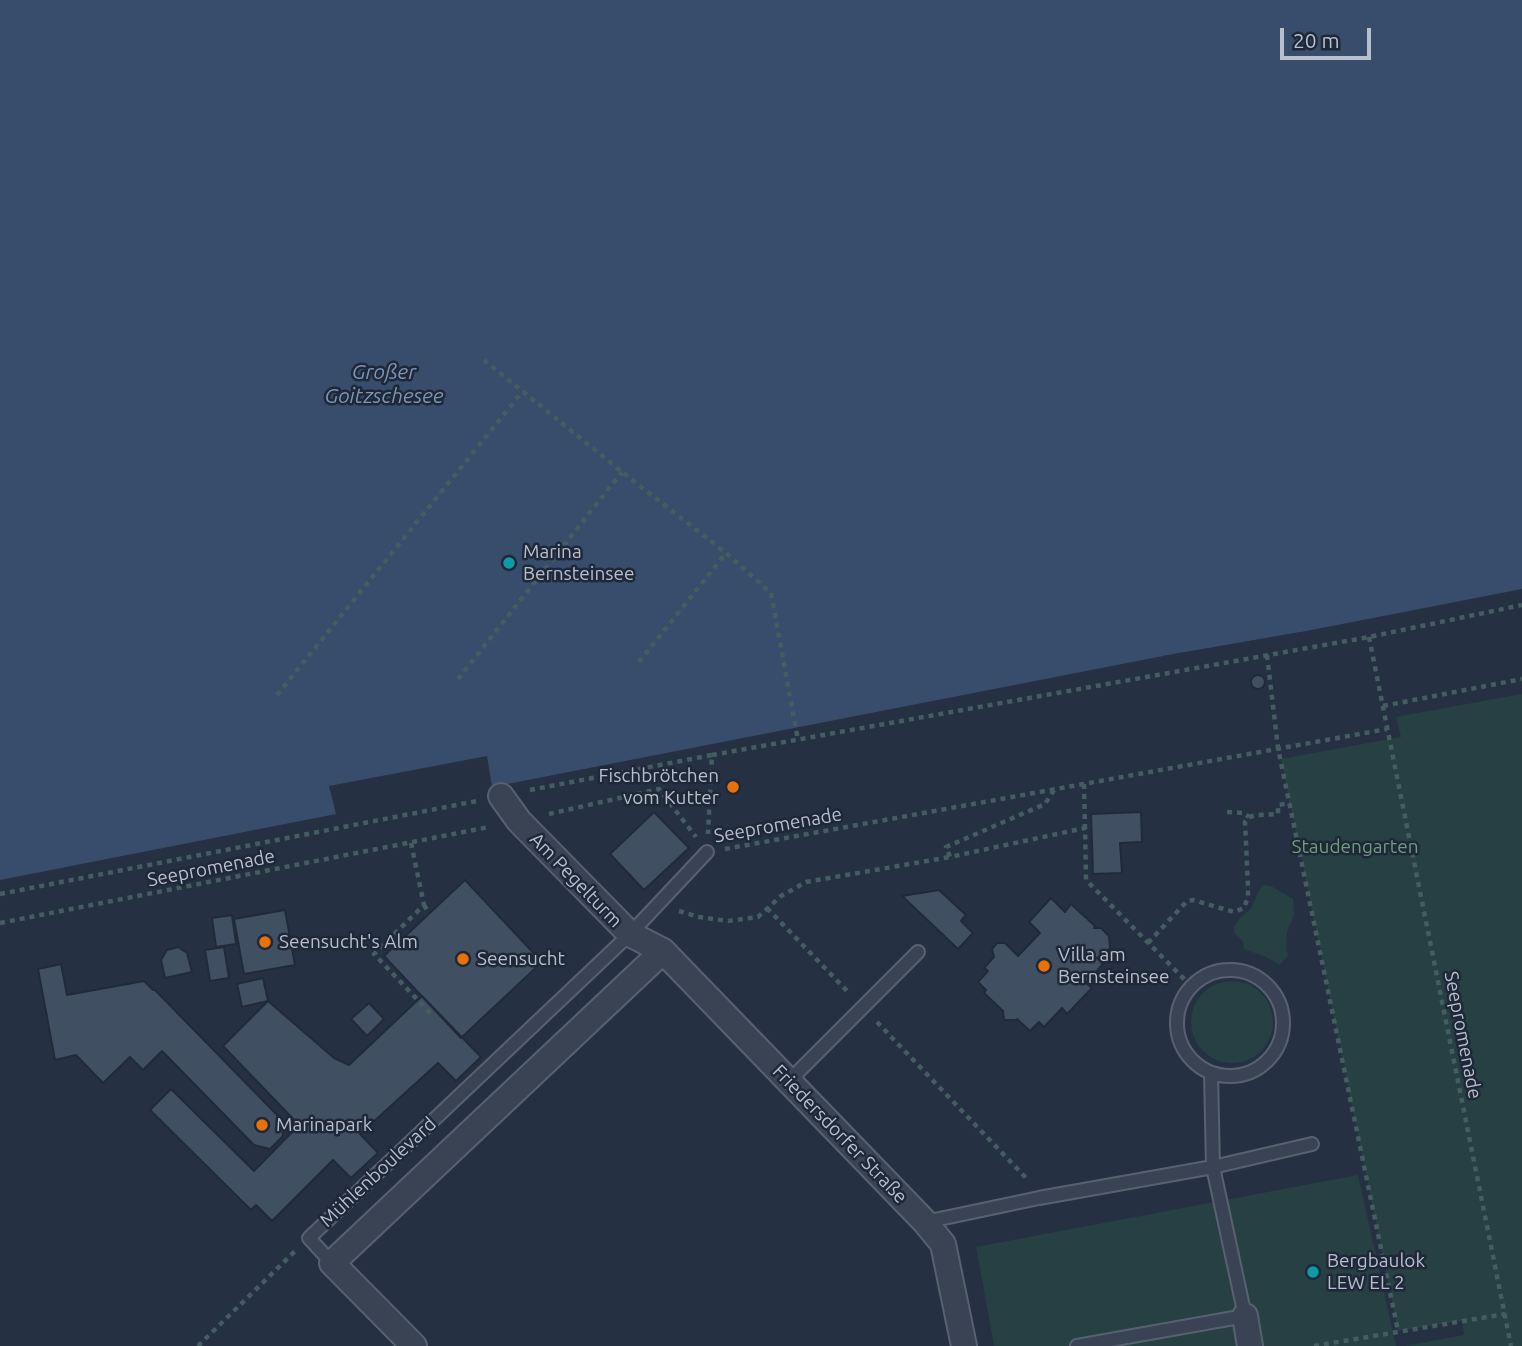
<!DOCTYPE html>
<html>
<head>
<meta charset="utf-8">
<style>
  body { margin:0 }
  #map { position:relative; width:1522px; height:1346px; overflow:hidden; background:#253143; font-family:Ubuntu,sans-serif }
  canvas { display:block }
  .scale { position:absolute; left:1280px; top:28px; width:91px; height:32px; box-sizing:border-box; border:4px solid #b7bfcd; border-top:0; padding-left:9px; font-size:21px; line-height:24px; white-space:nowrap; color:#b7bfcd; -webkit-text-stroke:5px #1e2838; paint-order:stroke }
</style>
</head>
<body>
<div id="map">
<canvas width="1522" height="1346"></canvas>
<div class="scale">20 m</div>
</div>
<script>
const ctx = document.querySelector('canvas').getContext('2d');
ctx.lineJoin = 'round';
function fillPath(path, color) { ctx.fillStyle = color; ctx.fill(path, 'evenodd'); }
const poly = rows => new Path2D(rows.map(r => 'M' + r).join(''));
function trace(path, color, width, dash) { ctx.strokeStyle = color; ctx.lineWidth = width; ctx.lineCap = dash ? 'butt' : 'round'; ctx.setLineDash(dash || []); ctx.stroke(path); }
function drawText(font, color, halo, rows, align = 'center') {
  ctx.font = font + ' Ubuntu,sans-serif'; ctx.lineWidth = 5; ctx.setLineDash([]); ctx.textBaseline = 'middle'; ctx.strokeStyle = halo; ctx.fillStyle = color; for (const [text, x, y, turn = 0] of rows) {
    ctx.save(); ctx.translate(x, y); ctx.rotate((+turn || 0) * Math.PI / 180); ctx.textAlign = isNaN(turn) ? turn : align; if (halo) ctx.strokeText(text, 0, 0); ctx.fillText(text, 0, 0); ctx.restore();
  }
}
fillPath(poly([
  [1522,694,1522,1346,1405,1346,1464,1335,1462,1321,1398,1331,1281,759,1401,737,1396,717],
  [1264,885,1271,886,1293,899,1294,915,1287,932,1286,948,1288,956,1280,965,1264,956,1244,949,1243,941,1235,934,1234,927,1239,919,1251,909,1259,890],
  '1191 1022a41 41 0 1 1 82 0a41 41 0 1 1-82 0Z',
  [1358,1175,1396,1346,994,1346,976,1247]
]), '#274044');
fillPath(poly([
  [0,0,1522,0,1522,589,1301,632,1163,656,492,787,487,756,329,786,336,814,0,880]
]), '#384c6b');
fillPath(poly([
  [1301,632,1302,635,1164,660,1163,656]
]), '#253143');
const building = poly([
  '1251 682a7 7 0 1 1 14 0a7 7 0 1 1-14 0Z',
  [654,812,689,848,644,890,610,854,654,812],
  [1141,812,1142,842,1120,843,1122,873,1093,874,1091,814,1141,812],
  [465,880,542,962,461,1038,384,956,465,880],
  [939,890,966,915,961,921,973,933,958,949,902,896,939,890],
  [1051,898,1065,912,1071,904,1095,926,1094,928,1101,928,1109,936,1110,948,1101,957,1098,957,1097,958,1103,964,1086,983,1092,988,1067,1014,1062,1008,1044,1027,1039,1022,1030,1031,1017,1019,1017,1020,1004,1020,1003,1011,984,993,986,990,978,982,988,971,984,968,994,957,992,949,997,943,1005,943,1018,956,1040,933,1029,922,1051,898],
  [285,910,295,965,244,974,234,919,285,910],
  [232,915,236,944,216,947,212,918,232,915],
  [178,947,187,953,192,972,165,978,161,960,167,950,178,947],
  [224,947,229,978,210,981,205,950,224,947],
  [61,964,67,995,144,981,153,990,154,989,281,1119,283,1136,270,1149,254,1145,162,1051,143,1070,130,1057,103,1083,76,1055,55,1060,38,969,61,964],
  [263,978,268,1001,242,1007,237,984,263,978],
  [422,996,481,1057,456,1081,438,1063,360,1134,378,1153,351,1178,333,1160,272,1221,256,1205,251,1210,150,1110,171,1089,254,1171,299,1125,223,1046,268,1001,334,1058,349,1065,422,996],
  [369,1003,384,1019,367,1036,351,1019,369,1003]
]);
fillPath(building, '#414f63');
trace(building, '#202a3a', 2);
const lane = poly([
  '1177 1023a53 53 0 1 1 106 0a53 53 0 1 1-106 0Z',
  [788,1082,918,952],
  [925,1222,1039,1198,1213,1167,1312,1144],
  [332,1263,309,1238,630,934,707,852],
  [1077,1346,1245,1316,1213,1167,1211,1073]
]);
const street = poly([
  [501,796,519,821,630,934,663,951,925,1222,943,1244,964,1346],
  [1245,1316,1250,1346],
  [414,1346,332,1263,663,951]
]);
trace(lane, '#586170', 16);
trace(street, '#586170', 28);
trace(poly([
  [484,360,622,472,726,553,771,593,798,740],
  [1369,637,1511,1346],
  [1267,655,1278,748,1398,1331],
  [639,662,726,553],
  [458,679,622,472],
  [277,695,522,392],
  [1383,706,1522,679],
  [712,755,1369,637,1522,605],
  [1084,784,1085,828],
  [530,790,712,755,708,834],
  [1054,790,1045,804,946,847,950,857,1085,828,1086,880,1191,986],
  [1227,812,1244,813,1249,817],
  [549,814,659,789,696,837],
  [411,843,424,905,374,954,432,1015],
  [725,849,1387,729],
  [0,894,477,801],
  [424,905,429,913],
  [767,908,849,993],
  [679,911,699,917,728,921,758,917,781,896,806,882,950,857],
  [0,923,489,827],
  [1148,943,1187,901,1193,900,1234,912,1244,908,1248,897,1248,886,1245,822,1249,817,1257,815,1278,814,1278,805,1290,803],
  [877,1022,1028,1180],
  [198,1346,295,1251],
  [1314,1346,1505,1314]
]), '#455d61', 4.5, [5, 5]);
trace(lane, '#3a4353', 12);
trace(street, '#3a4353', 24);
for (const [x, y, r, color] of [
  [509,563,7,"#0f9aa8"],
  [733,787,7,"#e8710a"],
  [265,942,7,"#e8710a"],
  [463,959,7,"#e8710a"],
  [1044,966,7,"#e8710a"],
  [262,1125,7,"#e8710a"],
  [1313,1272,7,"#0f9aa8"]
]) { const dot = new Path2D(); dot.arc(x, y, r, 0, 2 * Math.PI); ctx.fillStyle = color; ctx.fill(dot); trace(dot, '#1e2838', 2.5); }
drawText('19px', '#b7bfcd', '#1e2838', [
  ["Marina",523,552],
  ["Bernsteinsee",523,574],
  ["Fischbrötchen",719,776,"right"],
  ["vom Kutter",719,798,"right"],
  ["Seensucht's Alm",279,942],
  ["Villa am",1058,955],
  ["Bernsteinsee",1058,977],
  ["Seensucht",477,959],
  ["Marinapark",276,1125],
  ["Bergbaulok",1327,1261],
  ["LEW EL 2",1327,1283]
], 'left');
drawText('19px', '#b7bfcd', '#1e2838', [
  ["Seepromenade",778,825,-10],
  ["Seepromenade",211,868,-11],
  ["Am Pegelturm",576,880,46],
  ["Seepromenade",1463,1035,79],
  ["Friedersdorfer Straße",840,1134,46],
  ["Mühlenboulevard",378,1172,-43]
]);
drawText('19px', '#6d9f79', '#1e2838', [
  ["Staudengarten",1355,847]
]);
drawText('italic 21px', '#7c94b5', '#1e2838', [
  ["Großer",384,372],
  ["Goitzschesee",384,396]
]);
</script>
</body>
</html>
